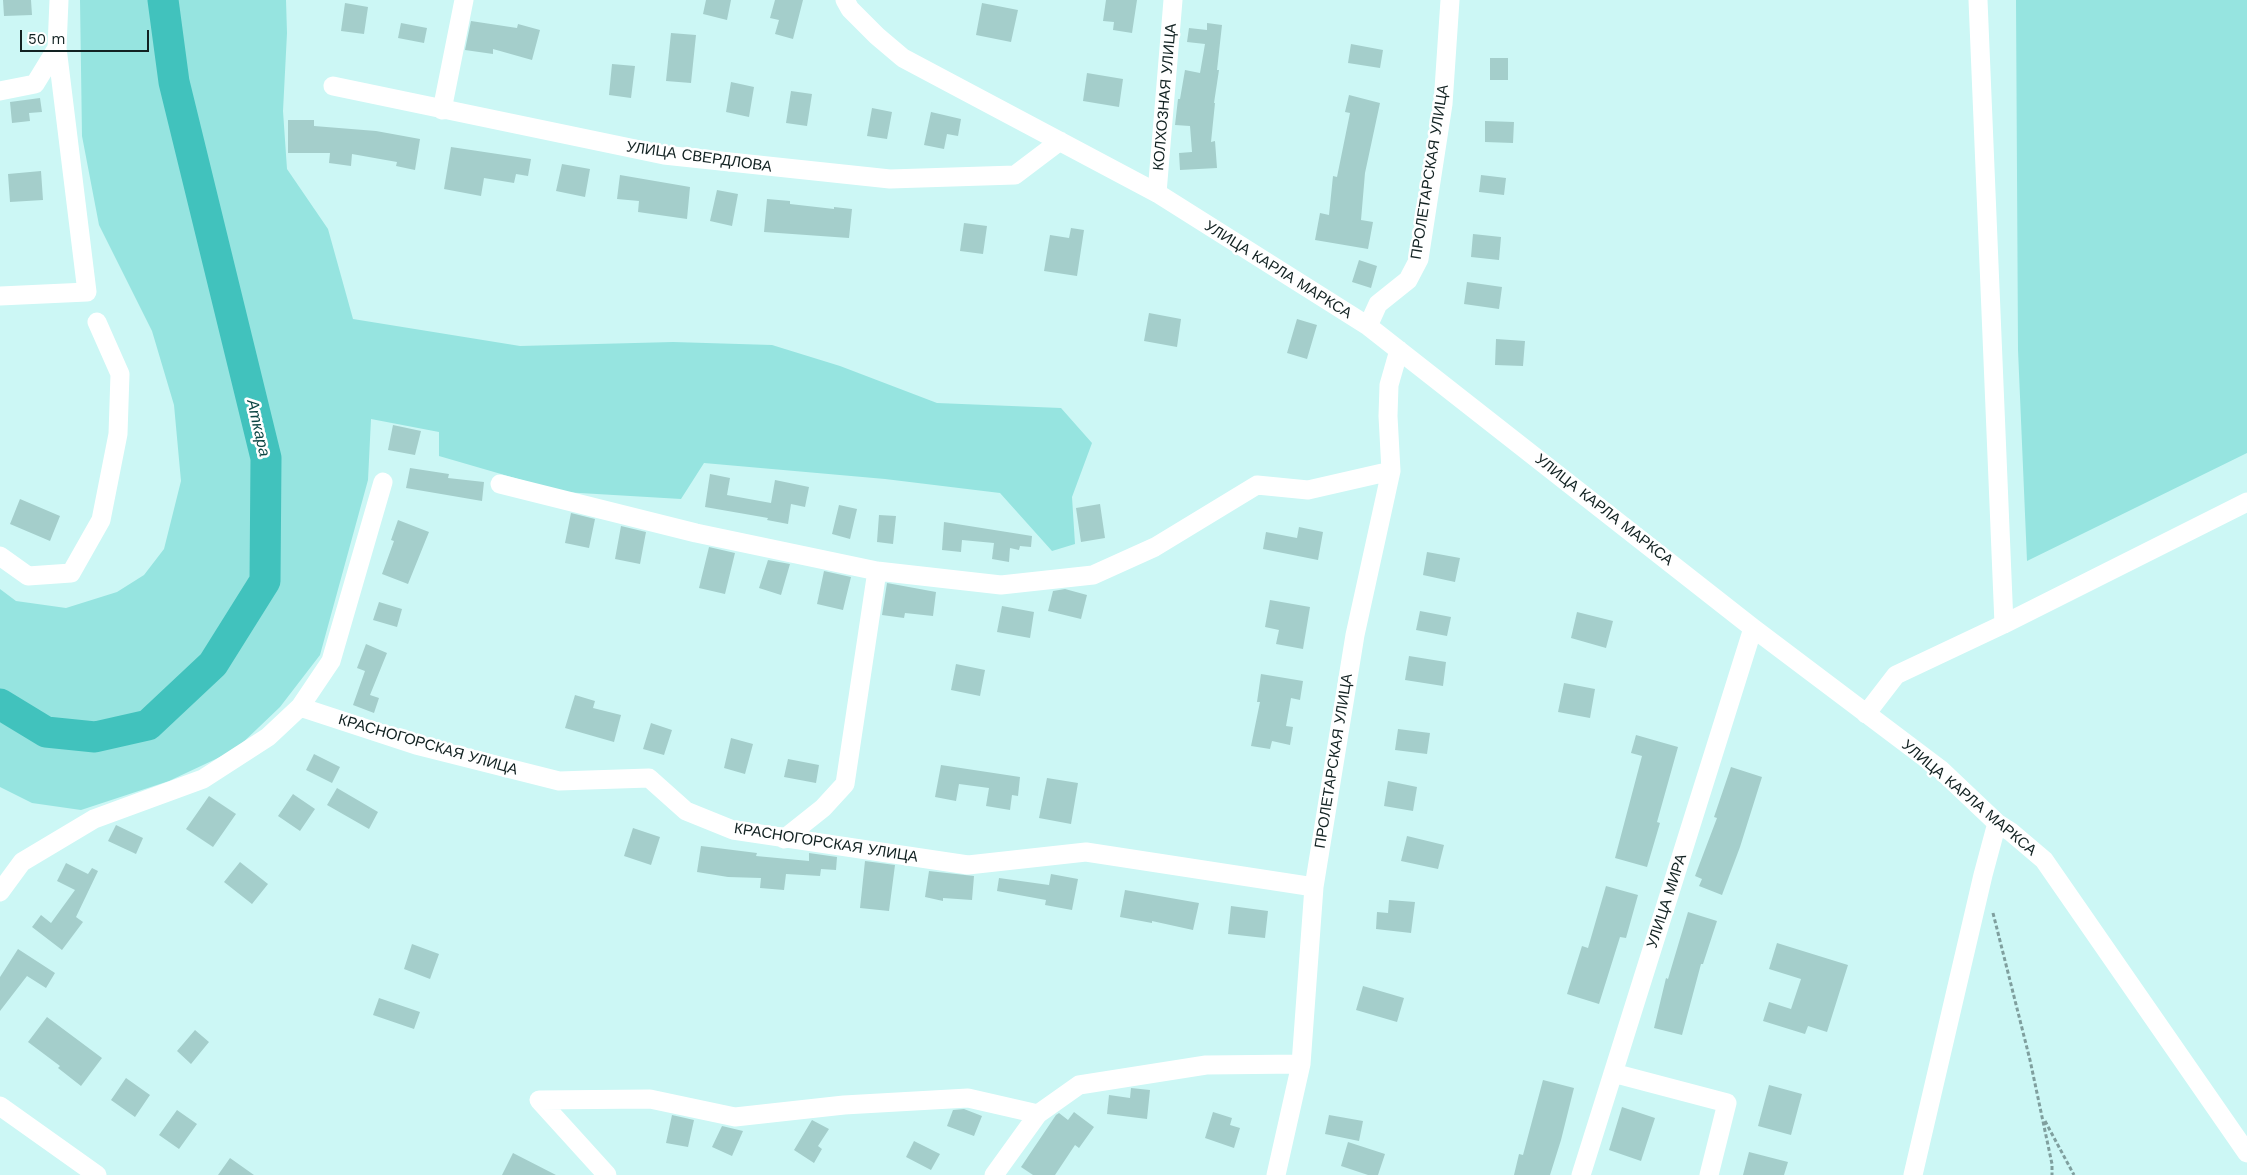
<!DOCTYPE html>
<html>
<head>
<meta charset="utf-8">
<style>
  body { margin:0 }
  #map { position:relative; width:2247px; height:1175px; overflow:hidden; background:#ccf7f5; font-family:"Work Sans",sans-serif }
  canvas { display:block }
  .scale { position:absolute; left:20px; top:30px; width:129px; height:22px; box-sizing:border-box; border:2px solid #122222; border-top:0; padding-left:6px; font-size:15px; line-height:18px; white-space:nowrap; color:#122222; -webkit-text-stroke:4px #fff; paint-order:stroke }
</style>
</head>
<body>
<div id="map">
<canvas width="2247" height="1175"></canvas>
<div class="scale">50 m</div>
</div>
<script>
const ctx = document.querySelector('canvas').getContext('2d');
ctx.lineJoin = 'round';
function fillPath(path, color) { ctx.fillStyle = color; ctx.fill(path, 'evenodd'); }
const poly = rows => new Path2D(rows.map(r => 'M' + r).join(''));
function trace(path, color, width, dash) { ctx.strokeStyle = color; ctx.lineWidth = width; ctx.lineCap = dash ? 'butt' : 'round'; ctx.setLineDash(dash || []); ctx.stroke(path); }
function drawText(font, color, halo, rows, align = 'center') {
  ctx.font = font + ' "Work Sans",sans-serif'; ctx.lineWidth = 5; ctx.setLineDash([]); ctx.textBaseline = 'middle'; ctx.strokeStyle = halo; ctx.fillStyle = color; for (const [text, x, y, turn = 0] of rows) {
    ctx.save(); ctx.translate(x, y); ctx.rotate((+turn || 0) * Math.PI / 180); ctx.textAlign = isNaN(turn) ? turn : align; if (halo) ctx.strokeText(text, 0, 0); ctx.fillText(text, 0, 0); ctx.restore();
  }
}
fillPath(poly([
  [80,0,286,0,287,33,283,111,287,169,328,229,353,319,520,346,673,342,772,345,840,366,937,403,1061,408,1092,443,1072,497,1075,544,1052,551,1000,493,885,479,704,463,681,499,563,492,439,456,439,432,371,419,368,480,320,655,280,707,235,750,169,781,81,810,32,803,0,787,0,589,16,601,66,608,117,592,144,575,164,549,181,481,174,405,152,331,99,225,82,136],
  [2016,0,2247,0,2247,453,2027,561,2018,350]
]), '#96e4e0');
trace(poly([
  [0,704,46,732,95,737,148,725,213,664,265,581,266,458,174,82,163,0]
]), '#41c2bd', 31);
fillPath(poly([
  [3,0,31,0,32,15,4,16],
  [706,0,731,0,727,20,703,14],
  [775,0,803,0,793,39,775,34,779,20,770,18],
  [1106,0,1137,0,1132,33,1113,30,1114,22,1103,21],
  [345,3,368,7,364,34,341,31],
  [982,3,1018,10,1011,42,976,35],
  [471,21,517,28,518,24,540,30,532,60,493,49,493,54,465,50],
  [401,23,427,28,424,43,398,38],
  [1207,23,1222,25,1217,70,1219,70,1214,103,1215,103,1211,142,1215,141,1217,168,1180,170,1179,153,1192,152,1190,126,1175,125,1178,99,1180,99,1185,70,1200,73,1205,44,1187,42,1189,28,1207,30],
  [671,33,696,35,691,83,666,81],
  [1351,44,1383,50,1380,68,1348,63],
  [1490,58,1508,58,1508,80,1490,80],
  [612,64,635,66,631,98,609,95],
  [1087,73,1123,79,1119,107,1083,101],
  [731,82,754,87,749,117,726,112],
  [791,91,812,94,807,126,786,123],
  [1349,95,1380,103,1365,173,1361,220,1373,222,1368,249,1315,240,1320,213,1329,215,1333,176,1337,177,1350,113,1345,112],
  [40,98,42,112,29,113,30,121,12,123,10,102],
  [872,108,892,112,887,139,867,136],
  [931,112,961,119,958,136,947,134,944,149,924,145],
  [288,120,314,120,314,126,376,131,420,139,415,170,396,166,397,162,352,154,351,166,329,163,330,153,288,153],
  [1485,121,1514,122,1513,143,1485,142],
  [451,147,531,159,528,176,516,174,514,183,484,178,481,196,444,189],
  [562,164,590,169,585,197,556,191],
  [41,171,43,200,10,202,8,174],
  [620,175,690,187,687,219,638,212,639,201,617,199],
  [1481,175,1506,178,1504,195,1479,192],
  [717,190,738,194,732,226,710,221],
  [767,199,790,201,790,204,834,209,834,207,852,209,849,238,764,232],
  [964,223,987,226,983,254,960,251],
  [1071,228,1084,230,1077,276,1044,271,1050,235,1069,238],
  [1473,234,1501,237,1499,260,1471,257],
  [1359,260,1377,266,1371,288,1352,282],
  [1467,282,1502,287,1499,309,1464,304],
  [1149,313,1181,319,1177,347,1144,341],
  [1297,319,1317,325,1307,359,1287,353],
  [1496,339,1525,341,1523,366,1495,365],
  [393,425,421,431,415,455,388,450],
  [410,468,449,474,448,478,484,482,482,501,406,488],
  [710,474,730,478,727,495,771,503,775,480,809,487,805,507,791,504,788,524,767,520,768,518,705,507],
  [20,499,60,516,50,541,10,524],
  [1100,504,1105,538,1081,542,1076,508],
  [839,505,857,509,850,539,832,534],
  [571,513,595,519,589,548,565,543],
  [879,515,896,516,893,544,877,542],
  [398,520,429,532,408,584,382,574,394,541,391,540],
  [944,522,1032,536,1031,547,1020,546,1019,550,1010,548,1009,562,992,559,994,543,962,540,961,552,942,550],
  [621,526,646,532,640,564,615,559],
  [1299,527,1323,532,1318,560,1263,549,1266,532,1297,538],
  [709,547,735,553,725,594,699,588],
  [1427,552,1460,558,1455,582,1423,575],
  [768,560,790,564,781,595,759,588],
  [824,571,851,577,843,610,817,604],
  [887,583,936,592,933,616,905,613,904,618,882,615],
  [1065,589,1087,595,1081,619,1048,611,1053,591],
  [1270,600,1310,607,1303,649,1276,644,1279,630,1265,627],
  [379,602,402,609,397,627,373,620],
  [1002,606,1034,612,1030,638,997,632],
  [1420,611,1451,617,1447,636,1416,630],
  [1577,612,1613,621,1606,648,1571,638],
  [366,644,387,653,370,695,379,698,374,713,353,705,365,671,357,668],
  [1409,656,1446,662,1443,686,1405,680],
  [956,664,985,670,980,696,951,690],
  [1261,674,1303,681,1300,700,1291,698,1286,726,1293,727,1290,745,1272,741,1270,749,1251,746,1260,702,1257,702],
  [1564,683,1595,689,1590,718,1558,712],
  [575,695,595,701,593,708,621,715,614,742,565,728],
  [651,723,672,730,664,755,643,749],
  [1398,729,1430,733,1427,754,1395,750],
  [1636,735,1678,747,1657,822,1660,823,1647,867,1615,858,1642,756,1631,753],
  [731,738,753,744,745,774,724,768],
  [314,754,340,767,332,783,306,770],
  [788,759,819,765,816,783,784,777],
  [941,765,1020,777,1018,796,1012,795,1010,810,986,806,989,788,959,784,956,801,935,797],
  [1731,767,1762,777,1740,847,1722,895,1699,886,1702,879,1695,876,1717,818,1714,817],
  [1047,778,1078,783,1071,824,1039,818],
  [1388,781,1417,787,1413,811,1384,806],
  [337,788,378,812,369,829,327,805],
  [293,794,315,809,300,831,278,816],
  [209,796,236,814,213,847,186,829],
  [116,825,143,838,136,854,108,841],
  [633,828,660,837,651,865,624,856],
  [1407,836,1444,845,1438,869,1401,861],
  [701,846,757,853,756,856,809,861,809,853,837,857,836,870,821,869,820,876,786,874,784,890,760,888,761,878,728,877,697,872],
  [865,861,895,865,889,911,860,908],
  [240,862,268,884,252,904,224,882],
  [66,863,88,874,92,868,98,871,76,917,83,922,62,950,32,927,41,915,51,923,75,890,57,881],
  [929,871,974,876,972,900,943,898,943,901,925,897],
  [1051,874,1078,879,1072,910,1045,905,1046,900,997,891,999,878,1049,885],
  [1606,886,1638,895,1626,938,1620,937,1599,1004,1567,994,1582,946,1588,948],
  [1125,890,1199,903,1193,930,1152,921,1152,923,1120,917],
  [1389,900,1415,902,1411,933,1376,929,1377,912,1388,913],
  [1231,906,1268,911,1265,938,1228,934],
  [1688,912,1717,921,1703,964,1701,964,1682,1035,1654,1028,1666,978,1668,979],
  [1777,943,1848,965,1827,1032,1808,1026,1805,1034,1763,1021,1769,1002,1791,1009,1801,979,1769,969],
  [412,944,439,954,430,979,404,969],
  [18,949,55,973,46,988,27,976,0,1011,0,977],
  [1363,986,1404,998,1397,1022,1356,1010],
  [379,998,420,1012,414,1029,373,1015],
  [47,1017,102,1058,81,1086,58,1068,60,1066,28,1042],
  [195,1030,209,1042,191,1064,177,1051],
  [126,1078,150,1095,135,1117,111,1100],
  [1543,1080,1574,1088,1561,1140,1550,1175,1514,1175,1519,1154,1523,1155],
  [1769,1085,1802,1094,1791,1135,1758,1126],
  [1131,1088,1150,1090,1147,1119,1107,1114,1109,1095,1130,1098],
  [1622,1107,1655,1118,1641,1161,1609,1150],
  [964,1109,982,1116,974,1136,947,1126,953,1110],
  [177,1110,197,1124,179,1149,159,1135],
  [1074,1112,1094,1127,1079,1148,1075,1145,1055,1175,1033,1175,1021,1167,1056,1115,1059,1113,1068,1120],
  [1213,1112,1232,1118,1230,1125,1240,1128,1234,1148,1205,1138],
  [672,1115,694,1120,688,1147,666,1143],
  [1329,1115,1363,1121,1359,1141,1325,1134],
  [812,1120,829,1129,818,1146,822,1149,814,1163,794,1150],
  [722,1126,743,1131,732,1156,712,1147],
  [914,1141,940,1154,931,1170,906,1157],
  [1348,1142,1385,1154,1378,1175,1368,1175,1341,1166],
  [1749,1152,1788,1162,1784,1175,1743,1175],
  [513,1153,556,1175,502,1175],
  [230,1158,254,1175,218,1175]
]), '#a4cecb');
trace(poly([
  [1993,913,2030,1060,2052,1164,2052,1175],
  [2045,1121,2074,1175]
]), '#7f9f9e', 3, [4, 2.5]);
trace(poly([
  [845,0,850,9,877,36,903,58,1157,193,1368,326,1753,628,1940,769,1997,823,2011,832,2044,860,2247,1153],
  [1978,0,2004,624],
  [333,86,664,155,890,179,1015,175,1060,141],
  [0,91,35,84,57,48],
  [442,110,464,0],
  [1157,193,1173,0],
  [0,296,87,292,57,48,59,0],
  [1368,326,1378,304,1408,280,1419,259,1443,104,1450,0],
  [500,484,696,533,877,571,1001,585,1093,575,1155,547,1257,485,1308,490,1391,471],
  [0,556,28,576,71,573,101,520,118,434,120,374,97,322],
  [300,707,416,745,559,781,649,778,686,811,733,830,968,865,1086,852,1314,887],
  [1866,714,1896,675,2004,624,2247,502],
  [784,839,823,808,845,784,877,571],
  [0,892,22,862,94,819,203,779,268,737,300,707,331,661,383,482],
  [1613,1073,1727,1103,1709,1175],
  [0,1106,97,1175],
  [607,1175,539,1100,650,1099,735,1117,844,1105,968,1098,1038,1114],
  [994,1175,1038,1114,1079,1085,1206,1065,1301,1064],
  [1276,1175,1301,1064,1314,887,1355,635,1391,471,1388,416,1389,385,1399,350],
  [1581,1175,1753,628],
  [1913,1175,1983,875,1997,823]
]), '#fff', 19);
drawText('15px', '#122222', '#fff', [
  ["КОЛХОЗНАЯ УЛИЦА",1165,97,-85],
  ["УЛИЦА СВЕРДЛОВА",699,157,8],
  ["ПРОЛЕТАРСКАЯ УЛИЦА",1430,172,-81],
  ["УЛИЦА КАРЛА МАРКСА",1278,270,32],
  ["УЛИЦА КАРЛА МАРКСА",1604,510,38],
  ["КРАСНОГОРСКАЯ УЛИЦА",428,745,16],
  ["ПРОЛЕТАРСКАЯ УЛИЦА",1334,761,-81],
  ["УЛИЦА КАРЛА МАРКСА",1969,798,40],
  ["КРАСНОГОРСКАЯ УЛИЦА",826,843,9],
  ["УЛИЦА МИРА",1667,901,-72]
]);
drawText('italic 16px', '#0b4543', '#fff', [
  ["Аткара",258,428,77]
]);
</script>
</body>
</html>
